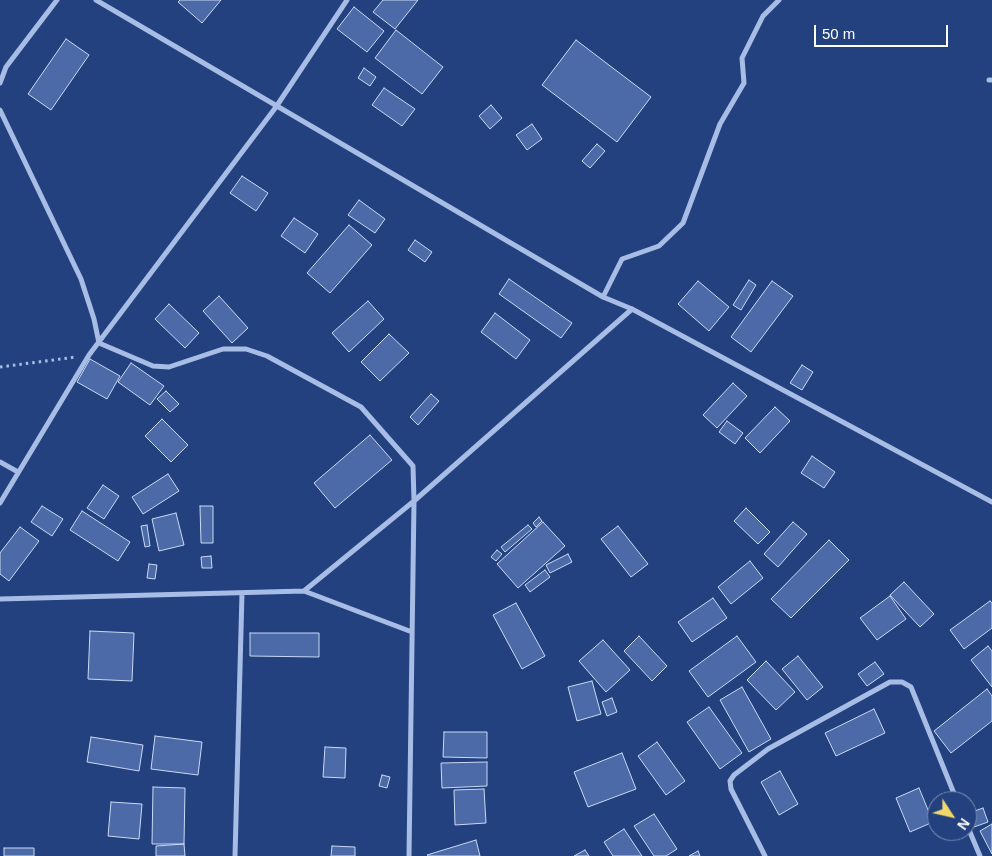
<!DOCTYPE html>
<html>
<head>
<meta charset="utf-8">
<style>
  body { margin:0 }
  #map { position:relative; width:992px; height:856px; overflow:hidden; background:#23417e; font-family:Helvetica,sans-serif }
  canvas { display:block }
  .north { position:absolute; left:927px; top:791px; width:50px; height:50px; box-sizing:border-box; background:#23417e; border:1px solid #7b8db2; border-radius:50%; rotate:125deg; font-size:14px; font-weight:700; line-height:20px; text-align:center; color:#fff }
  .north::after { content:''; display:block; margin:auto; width:18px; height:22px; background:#f1d86a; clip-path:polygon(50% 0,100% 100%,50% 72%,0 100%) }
  .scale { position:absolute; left:814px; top:25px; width:134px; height:22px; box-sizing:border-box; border:2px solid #fff; border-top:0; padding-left:6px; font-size:15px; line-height:18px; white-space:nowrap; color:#fff; -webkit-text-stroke:4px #23417e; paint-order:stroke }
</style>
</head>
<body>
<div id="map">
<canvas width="992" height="856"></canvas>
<div class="north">N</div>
<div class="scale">50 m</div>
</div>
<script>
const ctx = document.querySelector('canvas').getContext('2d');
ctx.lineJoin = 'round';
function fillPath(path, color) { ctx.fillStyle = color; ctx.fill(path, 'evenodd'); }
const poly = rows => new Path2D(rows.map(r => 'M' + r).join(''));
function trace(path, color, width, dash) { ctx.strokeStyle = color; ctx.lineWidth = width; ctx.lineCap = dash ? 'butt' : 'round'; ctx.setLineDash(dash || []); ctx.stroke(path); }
const building = poly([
  [180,0,221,0,202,23,178,2,180,0],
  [383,0,418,0,395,29,373,12,383,0],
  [354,7,384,31,367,52,337,29,354,7],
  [396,30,443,67,422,94,375,58,396,30],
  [66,39,89,55,51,110,28,94,66,39],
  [576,40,651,97,617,142,542,85,576,40],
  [364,68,376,77,370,86,358,78,364,68],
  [384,88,415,109,402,126,372,105,384,88],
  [491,105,502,118,490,129,479,116,491,105],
  [532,124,542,139,527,150,516,135,532,124],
  [597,144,605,151,590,168,582,161,597,144],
  [242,176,268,193,256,211,230,193,242,176],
  [359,200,385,219,375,233,348,215,359,200],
  [294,218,318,234,305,253,281,236,294,218],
  [349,225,372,245,330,293,307,273,349,225],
  [415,240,432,252,425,262,408,250,415,240],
  [509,279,572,323,561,338,499,294,509,279],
  [749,280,756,285,741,310,733,305,749,280],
  [698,281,729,307,709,331,678,304,698,281],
  [772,281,793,296,751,352,731,337,772,281],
  [219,296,248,328,232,343,203,311,219,296],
  [368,301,384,319,349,352,332,333,368,301],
  [169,304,199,333,185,348,155,319,169,304],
  [495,313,530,340,516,359,481,332,495,313],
  [389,334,409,353,380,381,361,362,389,334],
  [90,359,120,376,107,399,77,382,90,359],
  [131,363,164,386,150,405,118,382,131,363],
  [802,365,813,372,802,390,790,383,802,365],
  [733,383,747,396,717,428,703,415,733,383],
  [166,391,179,404,170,412,157,399,166,391],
  [431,394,439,401,418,425,410,417,431,394],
  [775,407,790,421,760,453,745,438,775,407],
  [162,419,188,445,171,462,145,436,162,419],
  [727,421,743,433,735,444,719,432,727,421],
  [370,435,392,460,335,508,314,483,370,435],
  [812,456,835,472,824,488,801,473,812,456],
  [168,474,179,491,143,514,132,497,168,474],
  [103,485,119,496,104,519,87,508,103,485],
  [42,506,63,519,52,536,31,522,42,506],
  [200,506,213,506,213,543,201,543,200,506],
  [746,508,770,532,758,544,734,521,746,508],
  [82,511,130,542,118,561,70,530,82,511],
  [176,513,184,545,159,551,152,519,176,513],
  [539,517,542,521,536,527,533,523,539,517],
  [543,522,565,546,518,588,497,564,543,522],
  [793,522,807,534,778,567,764,554,793,522],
  [147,525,150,546,145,547,141,526,147,525],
  [528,525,532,529,505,552,501,547,528,525],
  [618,526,648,564,631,577,601,539,618,526],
  [20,527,39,541,9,581,0,574,0,553,20,527],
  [829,540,849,560,791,618,771,599,829,540],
  [497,550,502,554,496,561,491,557,497,550],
  [568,554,572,562,550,573,546,565,568,554],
  [211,556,212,568,202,568,201,557,211,556],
  [750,561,763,578,731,604,718,587,750,561],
  [149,564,157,565,155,579,147,578,149,564],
  [545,570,550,577,530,592,525,585,545,570],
  [904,582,934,614,920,627,890,595,904,582],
  [890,596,906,619,877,640,860,618,890,596],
  [713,598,727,618,692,642,678,622,713,598],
  [990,601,992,603,992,628,964,649,950,630,990,601],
  [516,603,545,656,522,669,493,615,516,603],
  [90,631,134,633,132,681,88,679,90,631],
  [250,633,319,633,319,657,250,656,250,633],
  [639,636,667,666,652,681,624,651,639,636],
  [737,636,756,662,708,697,689,671,737,636],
  [603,640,630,670,606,692,579,661,603,640],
  [988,646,992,651,992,687,971,660,988,646],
  [798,656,823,687,807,700,782,669,798,656],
  [766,661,795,692,776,710,747,680,766,661],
  [875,662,884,674,867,686,858,674,875,662],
  [592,681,601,714,577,721,568,687,592,681],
  [742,687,771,739,749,752,720,700,742,687],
  [987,689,992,696,992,721,951,753,934,731,987,689],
  [612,698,617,712,607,716,602,702,612,698],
  [709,707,742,753,720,769,687,722,709,707],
  [874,709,885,733,836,756,825,733,874,709],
  [444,732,487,732,487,758,443,757,444,732],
  [155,736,202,742,198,775,151,769,155,736],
  [91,737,143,745,139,771,87,762,91,737],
  [657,742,685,781,666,795,638,756,657,742],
  [325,747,346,748,345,778,323,777,325,747],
  [622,753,636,789,588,807,574,772,622,753],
  [487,762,487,786,442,788,441,763,487,762],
  [780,771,798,804,779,815,761,782,780,771],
  [382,775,390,777,387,788,379,786,382,775],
  [153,787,185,788,184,844,152,844,153,787],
  [919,788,933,822,910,832,896,798,919,788],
  [484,789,486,823,455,825,454,790,484,789],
  [111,802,142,804,139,839,108,836,111,802],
  [983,808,988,822,974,827,969,813,983,808],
  [654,814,677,849,666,856,654,856,634,826,654,814],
  [992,824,992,854,980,831,992,824],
  [624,829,642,856,613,856,604,842,624,829],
  [476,840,480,856,428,856,427,855,476,840],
  [184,844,185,856,156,856,156,846,184,844],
  [332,846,355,847,355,856,331,856,332,846],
  [4,848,34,848,34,856,4,856,4,848],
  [585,850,589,856,574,856,585,850],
  [698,851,700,856,689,856,698,851]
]);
fillPath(building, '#4b6aa7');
trace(building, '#cbd9f5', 1);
trace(poly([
  [0,367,76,357]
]), '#a7bde6', 3, [2.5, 4]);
trace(poly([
  [96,0,603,297,632,309,992,502],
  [989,80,992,80],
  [0,83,6,67,57,0],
  [0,110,81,279,94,319,99,343,153,366,169,367,223,349,246,349,267,356,361,407,413,466,414,501,409,856],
  [603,297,622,259,659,246,683,223,720,124,744,83,742,58,763,16,779,0],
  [0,462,18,472],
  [0,503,89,355,276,107,347,0],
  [304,591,414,501,632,309],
  [0,599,304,591,412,632],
  [967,825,980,856],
  [235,856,242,593],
  [765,856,731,789,730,781,734,775,768,749,890,682,902,682,911,687,957,801]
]), '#a7bde6', 5);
</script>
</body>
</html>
